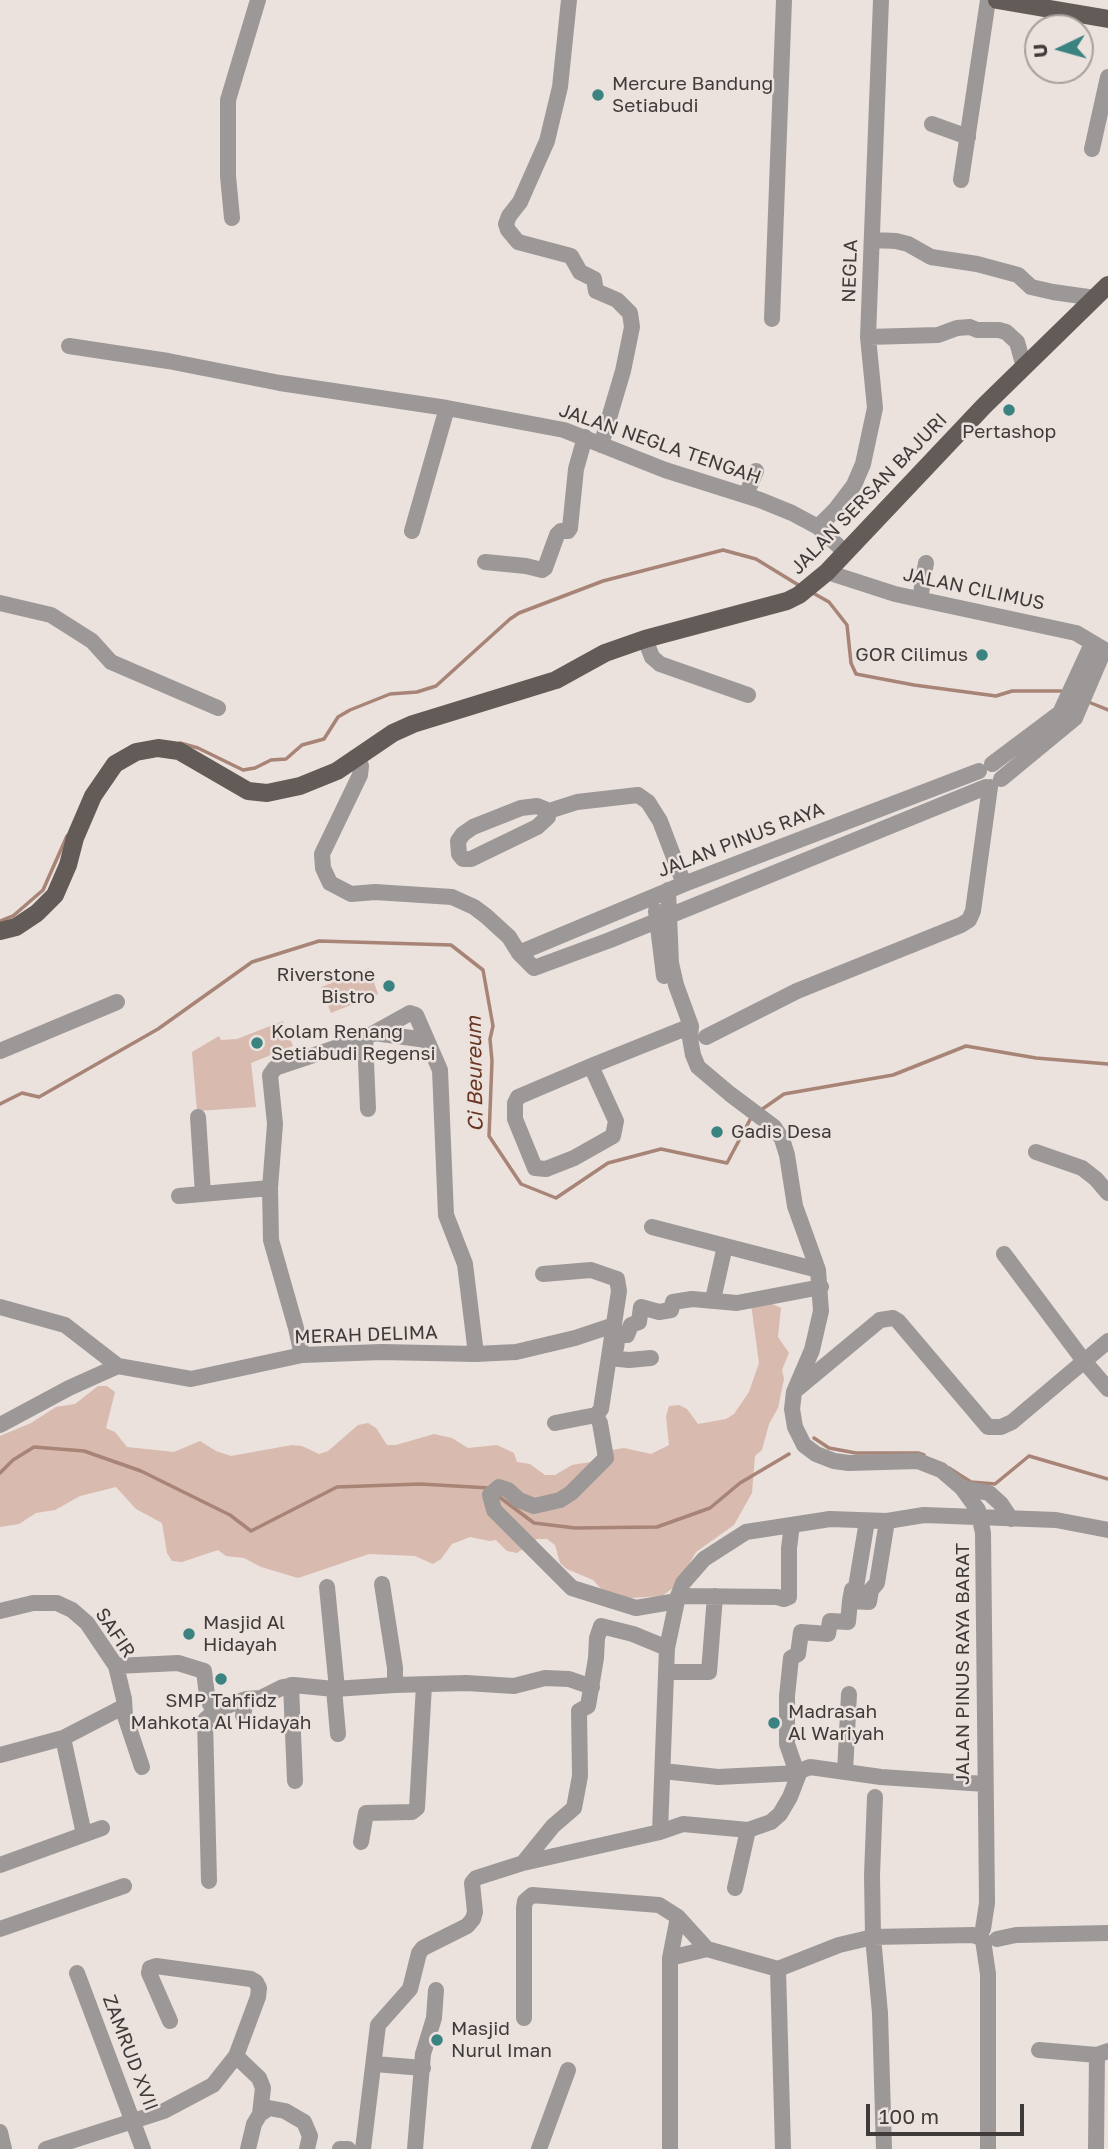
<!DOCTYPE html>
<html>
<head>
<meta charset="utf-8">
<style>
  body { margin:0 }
  #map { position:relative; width:1108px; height:2149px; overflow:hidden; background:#ebe1dd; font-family:"Golos Text",sans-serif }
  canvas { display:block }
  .north { position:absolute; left:1024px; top:14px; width:70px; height:70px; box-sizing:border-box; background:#ebe1dd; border:2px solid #a69f9c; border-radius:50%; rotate:265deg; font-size:19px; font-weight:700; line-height:28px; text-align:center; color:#3f3b3a }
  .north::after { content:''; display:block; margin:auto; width:24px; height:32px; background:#3b8380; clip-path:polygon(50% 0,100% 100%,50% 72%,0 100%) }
  .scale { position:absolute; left:866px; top:2104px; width:158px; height:32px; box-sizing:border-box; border:4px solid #3f3b3a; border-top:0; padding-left:9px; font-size:21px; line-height:24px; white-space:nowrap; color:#3f3b3a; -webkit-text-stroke:5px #ebe1dd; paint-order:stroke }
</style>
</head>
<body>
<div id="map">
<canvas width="1108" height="2149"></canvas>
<div class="north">U</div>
<div class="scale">100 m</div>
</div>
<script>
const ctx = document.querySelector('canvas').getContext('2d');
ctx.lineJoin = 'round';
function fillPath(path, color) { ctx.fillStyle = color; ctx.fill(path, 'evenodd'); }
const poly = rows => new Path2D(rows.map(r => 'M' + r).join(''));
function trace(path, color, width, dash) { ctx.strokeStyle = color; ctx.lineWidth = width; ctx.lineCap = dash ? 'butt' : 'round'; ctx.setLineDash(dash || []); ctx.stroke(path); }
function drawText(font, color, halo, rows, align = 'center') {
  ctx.font = font + ' "Golos Text",sans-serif'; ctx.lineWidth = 5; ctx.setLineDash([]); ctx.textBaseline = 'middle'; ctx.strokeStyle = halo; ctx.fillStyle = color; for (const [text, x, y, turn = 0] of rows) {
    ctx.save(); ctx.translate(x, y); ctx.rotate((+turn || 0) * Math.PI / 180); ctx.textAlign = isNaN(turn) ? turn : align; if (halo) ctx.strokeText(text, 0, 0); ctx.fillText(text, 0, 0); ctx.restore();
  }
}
fillPath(poly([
  [369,968,378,994,331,1013,321,987],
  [283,1021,293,1046,251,1063,256,1107,197,1111,192,1052,219,1036,221,1040,237,1039],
  [758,1297,781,1308,778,1337,789,1353,782,1370,784,1379,778,1408,769,1424,762,1450,755,1456,752,1493,734,1525,696,1552,677,1585,662,1596,614,1599,606,1594,593,1580,567,1569,560,1563,555,1545,547,1539,537,1539,517,1553,507,1551,496,1540,490,1541,470,1537,452,1544,441,1559,433,1564,415,1556,369,1554,298,1578,261,1567,244,1558,226,1556,218,1550,182,1562,172,1561,167,1553,162,1523,136,1509,116,1487,80,1496,55,1510,36,1513,19,1524,0,1527,0,1436,31,1423,56,1407,75,1404,98,1386,107,1386,115,1392,106,1428,115,1432,127,1447,174,1452,200,1441,216,1451,231,1456,292,1445,302,1446,319,1454,328,1451,358,1425,368,1423,376,1428,387,1445,396,1445,434,1434,452,1438,468,1448,497,1445,514,1453,517,1462,530,1464,545,1475,555,1475,572,1465,590,1462,606,1451,624,1448,651,1454,669,1445,666,1416,669,1406,679,1405,687,1409,698,1424,726,1419,734,1414,749,1392,759,1363,751,1304]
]), '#d9baae');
trace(poly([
  [813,593,829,602,847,625,851,663,856,674,914,685,996,696,1012,691,1061,691],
  [1091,703,1108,710],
  [180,743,198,748,243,770,255,768,271,760,286,759,302,745,324,739,338,717,350,710,390,694,417,692,436,686,510,619,519,613,603,581,723,550,756,559,800,586],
  [0,921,13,916,43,890,67,836],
  [0,1104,22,1093,39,1097,158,1029,252,962,319,941,451,945,483,970,493,1026,490,1039,492,1061,489,1136,521,1184,556,1198,608,1163,661,1149,727,1163,752,1116],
  [761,1110,784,1094,893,1075,966,1046,1036,1058,1108,1064],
  [814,1438,829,1448,856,1453,918,1453,924,1455],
  [949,1468,971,1482,995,1484,1029,1456,1108,1479],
  [0,1473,13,1460,34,1447,84,1451,141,1471,230,1515,251,1531,337,1487,420,1484,490,1488],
  [498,1496,534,1523,575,1528,657,1527,710,1508,740,1483,789,1454]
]), '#a78476', 3.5);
trace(poly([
  [569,0,560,87,547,141,520,202,509,216,506,224,508,230,518,242,571,256,580,272,594,279,596,291,617,300,630,313,632,327,623,371,601,445],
  [932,124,968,137],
  [1092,149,1108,77],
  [961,180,988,0],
  [232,218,228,176,228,100,258,0],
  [873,240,896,241,908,244,931,257,977,264,1018,275,1031,287,1053,292,1095,298],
  [772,319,784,0],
  [868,337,938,335,957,328,970,327,977,330,999,330,1006,332,1017,342,1022,360,1028,363],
  [69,346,168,361,280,383,447,408,564,430,665,470,760,500,792,513,818,527,846,553],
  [746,495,756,471],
  [818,527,835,510,854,485,863,464,875,408,868,337,881,0],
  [412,531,447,408],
  [485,562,526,566,542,570,545,568,557,535,561,531,568,531,570,528,576,469,585,437],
  [827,572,895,594,1076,633,1103,649],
  [920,599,926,563],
  [0,603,51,615,92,641,111,662,218,708],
  [645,639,652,657,660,664,748,695],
  [358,759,361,766,360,775,322,854,323,868,330,883,351,894,375,892,452,897,474,907,486,916,509,937,519,953,534,968,610,940,986,787],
  [992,764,1060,713,1090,648,1102,655,1075,718,1001,779],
  [549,811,537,806,521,808,473,827,463,834,458,841,459,854,463,859,471,859,537,827,548,817,549,811,577,802,638,795,648,802,660,821,684,884],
  [668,890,671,963,676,985,691,1026,690,1038,693,1055,698,1067,730,1094,774,1127,782,1139,787,1155,795,1206,818,1270,821,1311,812,1350,794,1392,792,1409,795,1427,804,1445,816,1454,834,1461,849,1463,918,1461,941,1470,962,1488,978,1510,983,1533,987,1903,983,1929],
  [656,911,664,976],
  [519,953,684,884,979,771],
  [374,1033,427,1040],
  [706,1037,797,991,961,925,969,920,973,911,990,787],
  [365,1038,368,1109],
  [0,1051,117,1002],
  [591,1066,616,1121,613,1136,574,1158,546,1169,535,1168,515,1119,515,1103,518,1097,591,1066,691,1026],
  [198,1117,203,1194],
  [1036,1152,1082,1168,1096,1179,1108,1193],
  [179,1196,270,1188],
  [652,1227,818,1270],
  [1004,1254,1084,1361,1108,1389],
  [543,1274,591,1270,617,1279,619,1291,601,1409,596,1415,555,1423],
  [714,1295,725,1246],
  [0,1307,65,1325,118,1366,191,1379,302,1355,381,1352,476,1354,516,1352,575,1338,614,1325],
  [616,1348,618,1334,627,1335,631,1325,639,1322,641,1307,659,1312,671,1310,673,1302,692,1299,737,1303,821,1287],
  [302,1355,296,1328,271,1240,270,1188,275,1124,270,1075,275,1068,365,1038,410,1013,416,1015,440,1070,446,1215,465,1264,476,1354],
  [609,1358,629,1360,651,1358],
  [797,1389,880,1320,893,1318,898,1321,988,1427,1001,1427,1012,1422,1108,1341],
  [596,1415,600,1423,606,1458,571,1493,560,1500,534,1506,519,1500,508,1490,499,1487,490,1495,494,1510,572,1588,636,1608,677,1601],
  [0,1425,69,1388,118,1366],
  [962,1488,989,1493,1001,1504,1011,1519],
  [382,1584,395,1668,395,1685],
  [327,1587,337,1689],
  [678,1596,777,1597,784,1599,789,1597,789,1548,792,1525],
  [850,1601,852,1590,856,1588,857,1581,867,1521],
  [0,1611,33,1603,57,1603,72,1610,87,1623,116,1666,124,1699,125,1716,142,1767],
  [116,1666,178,1663,204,1671,207,1695,210,1704,216,1710],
  [667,1672,709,1672,715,1596],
  [291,1685,295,1781],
  [334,1689,338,1734],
  [243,1716,246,1699],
  [63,1738,84,1834],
  [0,1755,63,1738,123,1707],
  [663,1771,718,1777,799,1773],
  [800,1771,795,1767,787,1744,787,1696,791,1658,798,1654,801,1632,828,1634,830,1621,848,1622,850,1601,869,1602,871,1590,877,1583,887,1521],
  [845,1772,849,1694],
  [875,1797,872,1875,873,1937,880,2013,884,2149],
  [660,1832,667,1648],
  [361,1842,366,1813,412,1812,417,1808,424,1685],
  [523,1863,553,1826,574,1808,580,1776,579,1711,588,1706,596,1658,597,1638,601,1626,633,1634,667,1648,678,1596,683,1583,704,1559,746,1532,830,1519,887,1521,924,1515,1056,1520,1108,1530],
  [0,1865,102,1828],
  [209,1881,205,1720,216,1710,246,1699,261,1698,283,1687,294,1685,334,1689,395,1685,466,1683,514,1686,545,1678,569,1679,592,1687],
  [735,1888,748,1830],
  [0,1929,124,1886],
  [997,1939,1016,1935,1108,1933],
  [983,1940,988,1974,988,2149],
  [670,1958,707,1949,778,1969,839,1945,873,1937,973,1935,981,1938],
  [778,1969,783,2149],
  [77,1973,143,2149],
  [524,2018,524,1908,525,1901,532,1895,659,1905,678,1917,707,1949],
  [1039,2050,1097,2055,1108,2051],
  [236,2056,259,2078,263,2088,260,2114],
  [375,2064,423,2068],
  [0,2132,4,2149],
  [46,2149,164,2111,213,2085,236,2056,258,1997,259,1988,256,1982,251,1979,156,1966,150,1968,149,1973,170,2021],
  [248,2149,254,2124,260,2114,269,2108,285,2111,304,2122,310,2136,307,2149],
  [340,2149,348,2149],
  [363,2149,378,2025,410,1989,419,1953,423,1948,467,1926,473,1919,475,1912,472,1883,476,1878,523,1863,660,1832,683,1824,748,1830,771,1822,780,1814,790,1797,800,1771,810,1767,881,1777,985,1784],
  [415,2149,423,2054,434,2018,436,1990],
  [539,2149,568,2070],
  [670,2149,670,1958,678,1917],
  [1096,2149,1097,2055]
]), '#9c9897', 16);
trace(poly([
  [997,0,1108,19],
  [0,931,16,927,37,913,55,895,68,865,75,838,93,796,115,764,136,752,158,748,179,751,248,791,267,793,300,786,337,771,393,733,413,724,556,680,605,653,645,639,787,601,799,595,827,572,984,406,1108,285]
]), '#625b58', 18);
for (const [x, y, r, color] of [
  [598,95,7,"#3b8380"],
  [1009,410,7,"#3b8380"],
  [982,655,7,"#3b8380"],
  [389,986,7,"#3b8380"],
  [257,1043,7,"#3b8380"],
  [717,1132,7,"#3b8380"],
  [189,1634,7,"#3b8380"],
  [221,1679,7,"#3b8380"],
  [774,1723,7,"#3b8380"],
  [437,2040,7,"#3b8380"]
]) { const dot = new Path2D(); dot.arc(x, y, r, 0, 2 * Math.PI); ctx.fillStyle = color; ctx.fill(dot); trace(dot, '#ebe1dd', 2.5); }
drawText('19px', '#3f3b3a', '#ebe1dd', [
  ["Mercure Bandung",612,84],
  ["Setiabudi",612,106],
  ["Pertashop",1009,432,"center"],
  ["GOR Cilimus",968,655,"right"],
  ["Riverstone",375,975,"right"],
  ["Bistro",375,997,"right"],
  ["Kolam Renang",271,1032],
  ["Setiabudi Regensi",271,1054],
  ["Gadis Desa",731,1132],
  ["Masjid Al",203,1623],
  ["Hidayah",203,1645],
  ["SMP Tahfidz",221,1701,"center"],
  ["Mahkota Al Hidayah",221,1723,"center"],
  ["Madrasah",788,1712],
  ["Al Wariyah",788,1734],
  ["Masjid",451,2029],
  ["Nurul Iman",451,2051]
], 'left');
drawText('19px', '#3f3b3a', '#ebe1dd', [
  ["NEGLA",850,271,-88],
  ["JALAN NEGLA TENGAH",660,444,19],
  ["JALAN SERSAN BAJURI",869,494,-46],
  ["JALAN CILIMUS",974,589,12],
  ["JALAN PINUS RAYA",741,840,-21],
  ["MERAH DELIMA",366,1335,-2],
  ["SAFIR",115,1633,56],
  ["JALAN PINUS RAYA BARAT",963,1664,-90],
  ["ZAMRUD XVII",130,2053,69]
]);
drawText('italic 21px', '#683622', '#ebe1dd', [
  ["Ci Beureum",475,1074,-91]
]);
</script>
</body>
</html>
